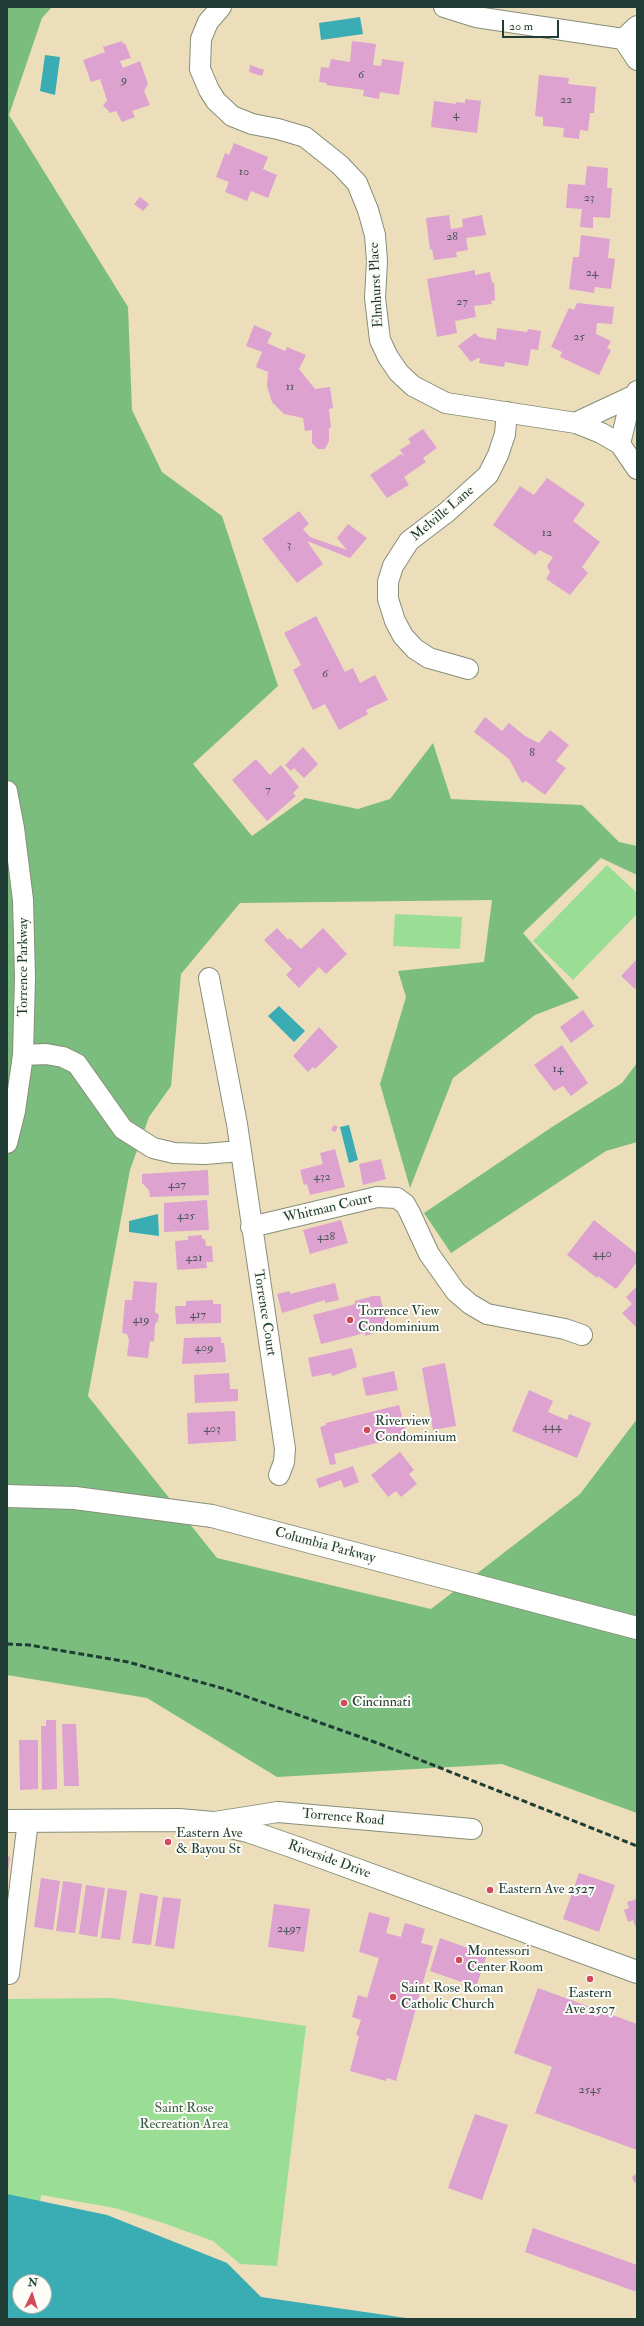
<!DOCTYPE html>
<html>
<head>
<meta charset="utf-8">
<style>
  body { margin:0 }
  #map { position:relative; width:644px; height:2326px; overflow:hidden; background:#ecdebb; font-family:"IM FELL Double Pica",serif }
  canvas { display:block }
  .frame { position:absolute; inset:0; border:8px solid #1f3d34; pointer-events:none }
  .north { position:absolute; left:12px; top:2274px; width:40px; height:40px; box-sizing:border-box; background:#fdfcf7; border:1px solid #a4b0a9; border-radius:50%; rotate:4deg; font-size:11px; font-weight:700; line-height:16px; text-align:center; color:#1f3d34 }
  .north::after { content:''; display:block; margin:auto; width:14px; height:18px; background:#d1495b; clip-path:polygon(50% 0,100% 100%,50% 72%,0 100%) }
  .scale { position:absolute; left:502px; top:20px; width:57px; height:18px; box-sizing:border-box; border:2px solid #1f3d34; border-top:0; padding-left:5px; font-size:12px; line-height:14px; white-space:nowrap; color:#1f3d34; -webkit-text-stroke:3px #fdfcf7; paint-order:stroke }
</style>
</head>
<body>
<div id="map">
<canvas width="644" height="2326"></canvas>
<div class="frame"></div>
<div class="north">N</div>
<div class="scale">20 m</div>
</div>
<script>
const ctx = document.querySelector('canvas').getContext('2d');
ctx.lineJoin = 'round';
function fillPath(path, color) { ctx.fillStyle = color; ctx.fill(path, 'evenodd'); }
const poly = rows => new Path2D(rows.map(r => 'M' + r).join(''));
function trace(path, color, width, dash) { ctx.strokeStyle = color; ctx.lineWidth = width; ctx.lineCap = dash ? 'butt' : 'round'; ctx.setLineDash(dash || []); ctx.stroke(path); }
function drawText(font, color, halo, rows, align = 'center') {
  ctx.font = font + ' "IM FELL Double Pica",serif'; ctx.lineWidth = 4; ctx.setLineDash([]); ctx.textBaseline = 'middle'; ctx.strokeStyle = halo; ctx.fillStyle = color; for (const [text, x, y, turn = 0] of rows) {
    ctx.save(); ctx.translate(x, y); ctx.rotate((+turn || 0) * Math.PI / 180); ctx.textAlign = isNaN(turn) ? turn : align; if (halo) ctx.strokeText(text, 0, 0); ctx.fillText(text, 0, 0); ctx.restore();
  }
}
fillPath(poly([
  [607,865,637,893,637,914,573,980,533,941],
  [395,914,462,917,460,949,393,946],
  [112,1998,306,2026,277,2266,240,2264,213,2241,163,2223,115,2208,41,2195,34,2254,7,2253,7,1999]
]), '#9ade96');
fillPath(poly([
  [7,7,52,7,42,18,9,115,128,307,132,410,162,472,222,516,278,686,193,764,252,836,305,798,358,809,390,799,433,743,451,799,582,805,619,842,637,846,637,875,601,858,523,933,579,998,535,1015,453,1078,410,1188,380,1084,406,997,398,971,484,962,492,900,240,903,181,974,171,1086,149,1117,130,1170,88,1396,217,1558,431,1609,580,1494,637,1419,637,1813,502,1764,277,1777,147,1698,7,1675],
  [637,1063,637,1142,606,1151,451,1253,424,1213,552,1127,622,1083]
]), '#7bbd7f');
fillPath(poly([
  [360,17,363,34,321,40,319,23],
  [45,55,60,57,55,95,40,91],
  [279,1006,305,1031,294,1042,268,1016],
  [349,1125,358,1160,349,1163,340,1127],
  [158,1214,159,1236,129,1232,129,1221],
  [7,2194,107,2215,227,2263,261,2297,413,2319,7,2319],
  [20,2282,44,2282,44,2306,20,2306]
]), '#3aacb3');
fillPath(poly([
  [122,41,123,44,125,43,131,58,120,61,123,68,140,61,148,84,144,91,150,105,132,111,135,117,122,122,116,111,109,113,108,110,103,106,107,100,100,79,91,82,83,60,105,52,103,47],
  [352,41,376,44,373,65,381,66,382,59,404,62,399,95,380,92,379,99,363,96,364,90,326,85,327,83,319,82,321,67,329,68,331,59,350,62],
  [250,65,264,70,262,76,249,72],
  [539,75,569,78,568,84,596,87,594,113,590,113,588,131,580,130,579,139,563,137,564,128,543,126,543,117,535,116],
  [465,99,481,101,477,133,431,127,434,101,456,104,456,102,465,103],
  [234,143,268,157,263,169,277,175,268,198,251,191,247,201,225,192,229,182,216,177,225,153,229,155],
  [587,166,608,168,607,188,612,188,610,218,593,217,593,228,580,227,582,209,566,208,568,184,585,185],
  [140,197,149,204,143,211,134,204],
  [449,215,451,229,463,227,462,219,482,215,486,235,466,238,468,250,456,252,457,257,434,260,432,249,430,250,426,218],
  [581,235,610,239,608,258,615,259,611,289,595,287,594,293,569,289,573,257,579,257],
  [475,270,475,275,490,272,492,283,494,282,495,300,491,301,492,304,474,306,476,317,455,321,457,333,437,337,427,279],
  [577,303,614,307,612,324,597,323,596,334,611,341,607,348,611,350,599,375,560,357,562,352,551,347,569,308,574,310],
  [254,325,272,333,267,343,285,351,287,347,306,355,299,369,315,389,330,387,333,408,329,409,331,428,329,428,329,441,325,449,318,449,312,443,312,430,305,431,303,418,284,414,272,402,267,386,268,372,256,367,262,352,246,346],
  [497,328,527,332,528,329,541,331,538,350,531,349,528,366,505,362,504,367,479,363,480,358,478,358,471,362,458,346,475,333,479,337,496,340],
  [423,429,437,448,423,458,426,462,404,477,409,485,387,498,370,475,401,454,405,457,400,450,411,443,408,439],
  [547,478,585,504,573,521,600,542,582,567,588,573,570,595,546,579,550,572,547,566,553,557,539,550,535,555,493,525,520,486,534,495],
  [299,511,309,524,303,529,310,537,347,550,337,538,348,524,367,538,350,558,307,541,323,564,297,583,262,539],
  [316,616,345,672,353,668,360,683,375,675,388,700,366,710,368,714,339,730,325,704,313,710,293,670,301,665,284,633],
  [485,717,502,731,509,723,525,736,539,743,550,730,569,745,556,761,566,768,545,795,526,781,522,783,509,759,474,732],
  [303,747,318,764,304,778,294,768,291,771,285,765],
  [256,759,270,775,281,765,299,787,293,793,296,796,267,821,232,780],
  [277,928,288,940,290,938,301,949,323,928,347,954,326,974,319,967,299,988,286,975,292,969,264,940],
  [637,959,637,987,635,989,621,976],
  [583,1010,594,1026,571,1043,560,1027],
  [319,1027,338,1047,315,1069,313,1067,308,1072,293,1056],
  [562,1045,588,1083,571,1096,563,1086,554,1091,534,1065],
  [334,1125,338,1127,335,1132,331,1130],
  [335,1149,345,1187,310,1195,307,1184,304,1185,300,1170,323,1164,320,1153],
  [381,1159,386,1179,363,1185,359,1164],
  [208,1170,209,1195,150,1197,149,1190,142,1183,142,1174],
  [207,1200,209,1230,164,1232,164,1203],
  [341,1220,348,1243,310,1254,303,1230],
  [594,1220,637,1254,637,1262,616,1289,598,1276,597,1278,567,1255],
  [202,1235,202,1239,205,1239,206,1246,212,1246,213,1262,206,1262,207,1268,177,1270,175,1241,188,1240,188,1236],
  [134,1281,157,1283,155,1312,159,1315,158,1321,155,1324,154,1342,150,1341,148,1358,127,1356,129,1340,127,1334,122,1333,125,1300,132,1300],
  [335,1283,339,1300,325,1303,325,1300,282,1313,277,1294,290,1291,290,1294],
  [637,1286,637,1326,636,1327,622,1313,632,1304,626,1297],
  [373,1296,380,1296,388,1328,365,1336,365,1333,321,1344,313,1315,355,1304,355,1301],
  [213,1300,213,1304,221,1304,221,1323,176,1324,175,1306,186,1306,186,1301],
  [221,1337,221,1343,224,1343,226,1362,182,1364,184,1338],
  [352,1348,357,1367,332,1376,331,1373,312,1377,308,1358],
  [445,1363,456,1426,433,1430,422,1368],
  [394,1371,398,1390,366,1396,362,1378],
  [229,1373,230,1389,238,1389,238,1401,195,1403,194,1375],
  [529,1390,553,1401,548,1412,567,1420,569,1414,591,1423,577,1458,512,1431],
  [399,1405,407,1435,334,1454,336,1464,330,1465,320,1427,326,1425,326,1423],
  [235,1411,236,1441,188,1444,187,1413],
  [400,1452,414,1470,409,1474,417,1484,401,1497,396,1491,388,1497,371,1475],
  [353,1466,359,1482,344,1488,341,1480,319,1488,316,1479],
  [46,1720,56,1720,57,1789,42,1790,41,1726,46,1726],
  [62,1724,76,1724,79,1786,64,1786],
  [19,1740,38,1740,38,1789,20,1790],
  [7,1856,10,1857,8,1872,7,1872],
  [579,1873,615,1885,599,1932,563,1919],
  [41,1878,60,1881,53,1930,34,1927],
  [63,1881,82,1884,75,1933,56,1931],
  [86,1885,105,1888,97,1937,79,1934],
  [108,1888,127,1891,120,1940,101,1938],
  [140,1893,158,1896,151,1945,132,1943],
  [163,1897,181,1899,174,1949,155,1946],
  [637,1899,637,1925,635,1926,633,1920,628,1922,624,1910,629,1908,627,1902],
  [274,1904,310,1909,304,1952,268,1947],
  [369,1912,390,1918,386,1933,401,1937,405,1923,425,1929,421,1943,433,1946,396,2081,387,2078,386,2081,350,2071,359,2036,356,2035,361,2020,352,2017,358,1995,367,1998,379,1958,359,1952],
  [440,1938,487,1955,476,1987,430,1971],
  [538,1988,637,2024,637,2150,535,2113,552,2067,514,2053],
  [475,2114,508,2125,482,2200,448,2188],
  [637,2173,637,2184,634,2182,632,2177],
  [533,2228,637,2265,637,2292,525,2252]
]), '#dda2d0');
const minor = poly([
  [221,7,208,22,201,39,200,69,209,90,216,101,232,116,252,124,278,129,305,137,340,165,357,183,368,210,375,235,377,261,375,298,380,340,388,357,399,373,413,386,446,403,576,423,601,433,620,444,637,469],
  [444,7,476,17,623,39,637,26],
  [623,39,637,60],
  [575,423,635,395],
  [620,444,628,411,637,391],
  [468,669,429,658,415,649,403,636,395,621,388,599,388,582,393,566,409,541,447,512,488,475,498,455,505,434,507,412],
  [7,791,14,828,23,900,25,977,23,1055,15,1111,7,1143],
  [209,978,237,1124,285,1449,284,1462,279,1475],
  [23,1055,46,1054,63,1057,77,1064,123,1129,153,1148,174,1153,205,1154,240,1151],
  [251,1227,377,1197,397,1198,405,1204,410,1213,429,1254,456,1292,470,1304,487,1314,565,1329,582,1335],
  [215,1822,278,1812,472,1829],
  [9,1974,28,1821]
]);
const major = poly([
  [7,1821,179,1820,213,1823,248,1831,297,1848,637,1972]
]);
const highway = poly([
  [7,1496,75,1498,212,1516,637,1628]
]);
trace(minor, '#868e78', 22);
trace(major, '#868e78', 24);
trace(highway, '#868e78', 24);
trace(minor, '#fff', 20);
trace(major, '#fff', 22);
trace(highway, '#fff', 22);
trace(poly([
  [7,1644,29,1645,128,1662,225,1689,380,1744,637,1846]
]), '#1f3d34', 3, [6, 3]);
for (const [x, y, r, color] of [
  [350,1320,4,"#d1495b"],
  [367,1430,4,"#d1495b"],
  [344,1703,4,"#d1495b"],
  [168,1842,4,"#d1495b"],
  [490,1890,4,"#d1495b"],
  [459,1960,4,"#d1495b"],
  [590,1979,4,"#d1495b"],
  [393,1997,4,"#d1495b"]
]) { const dot = new Path2D(); dot.arc(x, y, r, 0, 2 * Math.PI); ctx.fillStyle = color; ctx.fill(dot); trace(dot, '#fdfcf7', 1.5); }
drawText('12px', '#4e565b', null, [
  ["6",361,75],
  ["9",124,80],
  ["22",566,100],
  ["4",456,115],
  ["10",244,172],
  ["23",589,198],
  ["28",452,237],
  ["24",592,273],
  ["27",462,302],
  ["25",579,337],
  ["11",290,387],
  ["12",547,533],
  ["3",289,545],
  ["6",325,674],
  ["8",532,753],
  ["7",268,790],
  ["14",558,1069],
  ["432",322,1177],
  ["427",177,1185],
  ["425",186,1216],
  ["428",326,1237],
  ["440",602,1254],
  ["421",194,1258],
  ["417",198,1315],
  ["419",141,1320],
  ["409",204,1348],
  ["444",552,1427],
  ["403",212,1429],
  ["2497",289,1929],
  ["2545",590,2090]
]);
drawText('14px', '#1f3d34', '#fdfcf7', [
  ["Elmhurst Place",377,285,-93],
  ["Melville Lane",443,514,-40],
  ["Torrence Parkway",24,967,-90],
  ["Whitman Court",328,1209,-13],
  ["Torrence Court",264,1313,81],
  ["Columbia Parkway",325,1546,15],
  ["Torrence Road",343,1818,5],
  ["Riverside Drive",329,1860,20]
]);
drawText('14px', '#1f3d34', '#fdfcf7', [
  ["Torrence View",358,1312],
  ["Condominium",358,1328],
  ["Riverview",375,1422],
  ["Condominium",375,1438],
  ["Cincinnati",352,1703],
  ["Eastern Ave",176,1834],
  ["& Bayou St",176,1850],
  ["Eastern Ave 2527",498,1890],
  ["Montessori",467,1952],
  ["Center Room",467,1968],
  ["Saint Rose Roman",401,1989],
  ["Catholic Church",401,2005],
  ["Eastern",590,1994,"center"],
  ["Ave 2507",590,2010,"center"]
], 'left');
drawText('14px', '#385d48', '#fdfcf7', [
  ["Saint Rose",184,2109],
  ["Recreation Area",184,2125]
]);
</script>
</body>
</html>
